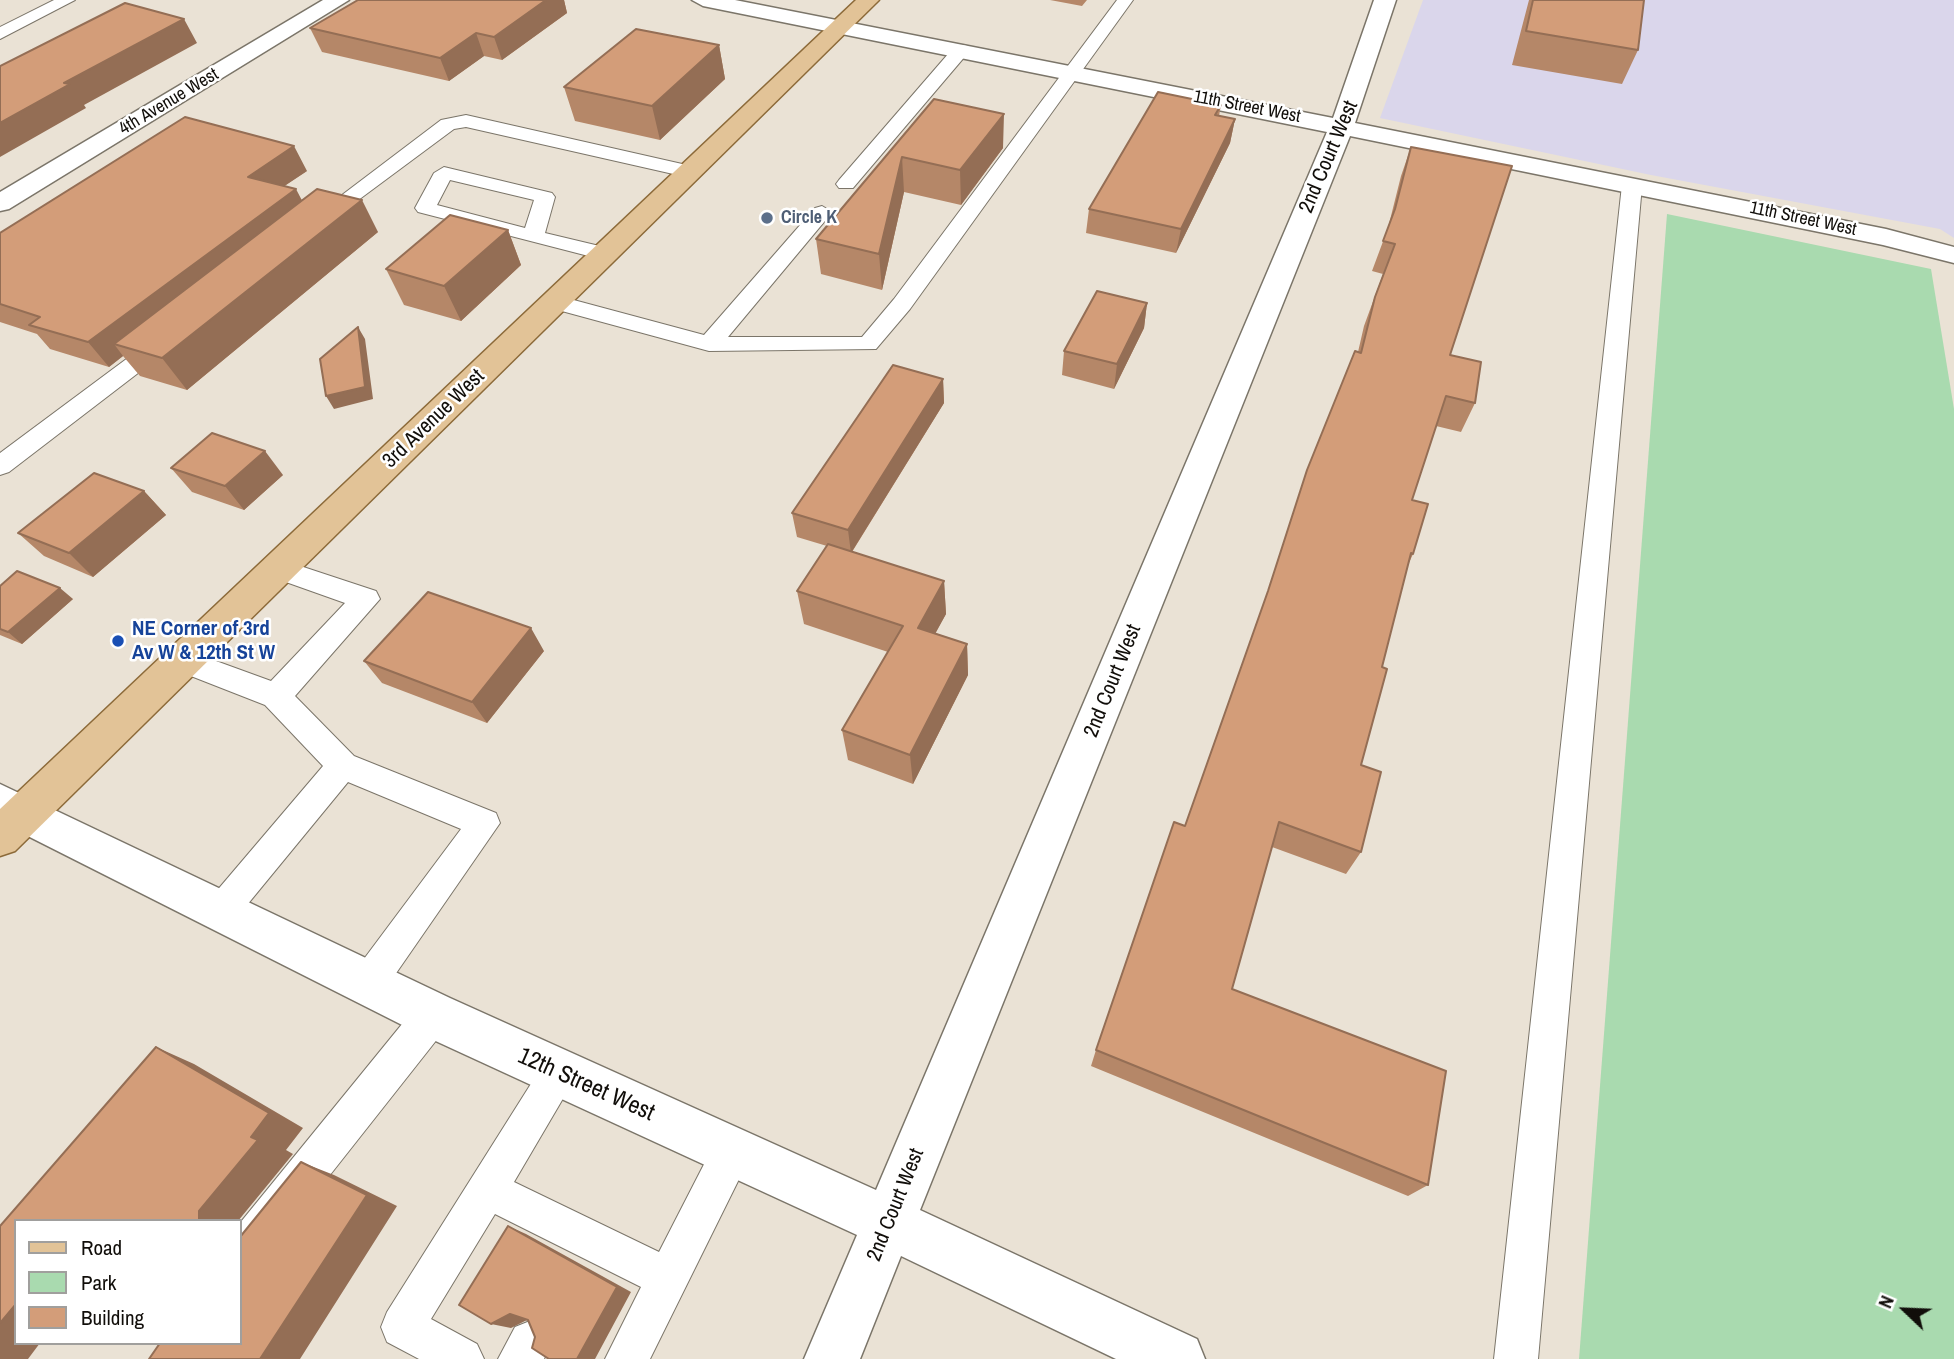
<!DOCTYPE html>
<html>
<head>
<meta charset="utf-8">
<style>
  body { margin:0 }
  #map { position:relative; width:1954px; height:1359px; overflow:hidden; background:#eae2d5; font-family:"Archivo Narrow",sans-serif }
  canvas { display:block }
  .legend { position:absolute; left:14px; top:1219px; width:228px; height:126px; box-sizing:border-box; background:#fff; border:2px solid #a09f9d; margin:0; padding:9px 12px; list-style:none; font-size:21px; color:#110e0a }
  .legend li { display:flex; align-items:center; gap:14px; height:35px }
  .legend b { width:35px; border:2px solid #a09f9d }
  .north { position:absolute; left:1870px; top:1275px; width:70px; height:70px; -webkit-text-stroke:5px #fff; paint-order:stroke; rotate:293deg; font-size:19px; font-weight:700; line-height:28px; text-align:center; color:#110e0a }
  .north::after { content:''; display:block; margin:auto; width:24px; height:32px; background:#110e0a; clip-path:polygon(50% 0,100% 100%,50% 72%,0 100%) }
</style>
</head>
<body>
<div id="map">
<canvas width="1954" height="1359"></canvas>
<ul class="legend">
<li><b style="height:9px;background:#e2c397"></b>Road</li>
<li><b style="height:19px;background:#a9daaf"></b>Park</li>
<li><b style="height:19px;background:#d39d79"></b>Building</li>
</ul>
<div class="north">N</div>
</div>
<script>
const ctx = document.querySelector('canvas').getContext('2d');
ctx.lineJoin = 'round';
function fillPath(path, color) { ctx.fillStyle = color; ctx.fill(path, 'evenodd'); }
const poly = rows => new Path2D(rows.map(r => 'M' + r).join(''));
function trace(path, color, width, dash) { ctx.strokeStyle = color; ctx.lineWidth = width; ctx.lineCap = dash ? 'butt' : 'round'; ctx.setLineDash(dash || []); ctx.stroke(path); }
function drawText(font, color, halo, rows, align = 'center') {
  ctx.font = font + ' "Archivo Narrow",sans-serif'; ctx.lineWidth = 5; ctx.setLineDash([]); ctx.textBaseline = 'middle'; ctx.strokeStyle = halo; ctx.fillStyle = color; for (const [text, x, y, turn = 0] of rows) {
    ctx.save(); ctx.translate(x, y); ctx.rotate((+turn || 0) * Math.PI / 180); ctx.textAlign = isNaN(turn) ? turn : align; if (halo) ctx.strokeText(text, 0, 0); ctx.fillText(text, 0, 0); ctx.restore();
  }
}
fillPath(poly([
  [1423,0,1954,0,1954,238,1940,229,1651,175,1380,118]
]), '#dad6eb');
fillPath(poly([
  [1667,214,1931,269,1954,409,1954,1359,1579,1359]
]), '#a9daaf');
const service = poly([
  [54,0,75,0,0,39,0,27,54,0],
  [1117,0,1133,0,910,309,876,349,709,351,547,307,544,302,555,295,704,335,815,208,822,206,832,212,829,216,728,337,862,337,894,299,1117,0],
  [961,45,967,46,970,50,967,54,853,188,839,188,836,184,839,180,955,46,961,45],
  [466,115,691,166,701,172,691,178,466,127,454,129,326,224,319,226,309,220,441,120,466,115],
  [444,167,552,193,555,197,545,233,612,249,615,254,604,260,418,212,415,208,434,173,444,167],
  [450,180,534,200,525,228,437,205,450,180],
  [1632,179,1642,185,1538,1359,1494,1359,1622,185,1632,179],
  [164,335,172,337,176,342,172,347,9,472,0,475,0,453,156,337,164,335],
  [279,559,376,591,380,599,295,696,354,756,496,813,500,823,381,995,368,1001,355,995,350,983,355,971,461,829,348,782,233,922,221,927,209,922,204,911,209,900,323,766,265,705,173,669,168,661,173,653,183,649,271,681,345,603,269,576,265,569,269,562,279,559],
  [433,997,446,1002,451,1015,446,1028,255,1270,240,1275,240,1223,420,1002,433,997],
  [559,1054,572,1060,578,1073,514,1182,659,1252,718,1137,732,1132,746,1137,751,1151,746,1165,650,1359,605,1359,641,1287,495,1214,431,1319,477,1344,484,1359,419,1359,387,1342,381,1327,387,1312,546,1060,559,1054],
  [530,1321,545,1327,551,1342,544,1359,498,1359,515,1327,530,1321]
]);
const minor = poly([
  [323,0,349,0,9,209,0,211,0,192,323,0],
  [692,0,735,0,1333,118,1374,0,1396,0,1355,123,1886,229,1954,247,1954,263,1883,245,1350,136,920,1210,1197,1339,1205,1359,1116,1359,901,1256,860,1359,804,1359,857,1235,416,1032,0,822,0,784,450,998,876,1190,1327,132,703,6,692,0]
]);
const primary = poly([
  [856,0,879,0,15,851,0,856,0,809,856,0]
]);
trace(service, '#7b7569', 2);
trace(minor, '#7b7569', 3);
trace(primary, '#8c6a39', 3);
fillPath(service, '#fff');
fillPath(minor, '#fff');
fillPath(primary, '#e2c397');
fillPath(poly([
  [358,0,564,0,567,13,502,60,484,56,449,81,322,52,310,28],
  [1050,0,1087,0,1082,6],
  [1529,0,1644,0,1638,50,1622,84,1512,65],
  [719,45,725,79,660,140,575,121,564,87],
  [934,99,1003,148,961,205,904,192,882,290,821,274,816,239],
  [1221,105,1219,116,1235,119,1230,143,1176,253,1086,233,1089,209],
  [1411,147,1450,355,1475,403,1461,432,1436,426,1412,500,1413,554,1408,565,1382,667,1361,765,1361,852,1346,874,1272,847,1232,989,1428,1185,1408,1196,1091,1066,1096,1050,1185,826,1260,615,1307,470,1358,352,1364,326,1383,274,1372,271,1388,228,1401,176],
  [307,171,284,186,302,200,378,232,187,390,140,376,123,356,109,367,50,349,37,334,0,322,0,233],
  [508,230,521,265,461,321,404,305,386,269],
  [1147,303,1144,328,1114,389,1062,375,1064,351],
  [943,379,944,403,852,552,944,581,946,614,935,633,967,644,968,675,913,784,848,760,842,730,888,652,804,624,797,591,827,546,797,537,792,513],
  [171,468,283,475,244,510,192,492],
  [144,491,166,515,93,577,44,556,18,533],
  [0,586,73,599,22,644,0,635],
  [544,651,487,723,382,683,364,661]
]), '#b58768');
fillPath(poly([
  [546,0,564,0,567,13,502,60,494,37],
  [184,19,197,43,84,105,86,108,0,157,0,123,64,83],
  [476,33,484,56,449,81,440,58],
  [719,45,725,79,660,140,652,106],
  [1004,114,1003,148,961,205,960,170],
  [1235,119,1230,143,1176,253,1181,229],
  [294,146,307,171,262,201,248,177],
  [902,157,904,192,882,290,879,254],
  [296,189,309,214,114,344,123,356,109,367,88,342],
  [362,200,378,232,187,390,162,358],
  [508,230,521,265,461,321,444,286],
  [1147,303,1144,328,1114,389,1117,364],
  [358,327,365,339,373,399,334,409,326,396],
  [943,379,944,403,851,553,848,530],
  [265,451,283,475,244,510,225,486],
  [144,491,166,515,93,577,69,553],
  [944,581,946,614,921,660,918,628],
  [60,588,73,599,22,644,8,632],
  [531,628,544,651,487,723,472,702],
  [967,644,968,675,913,784,910,755],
  [156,1047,194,1064,303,1128,286,1150,293,1154,238,1221,199,1221,199,1211,251,1137],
  [301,1162,334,1175,397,1206,300,1359,260,1359],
  [508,1226,526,1234,631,1292,595,1359,577,1359],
  [16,1304,16,1343,40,1343,28,1359,0,1359,0,1323],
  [510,1314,529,1319,511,1328,491,1324]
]), '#946e55');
const building = poly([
  [358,0,546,0,494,37,476,33,440,58,310,28,358,0],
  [1533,0,1644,0,1638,50,1526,31,1533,0],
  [125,3,184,19,64,83,70,84,0,123,0,66,125,3],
  [636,29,719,45,652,106,564,87,636,29],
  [1158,92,1221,105,1215,115,1235,119,1181,229,1089,209,1158,92],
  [934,99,1004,114,960,170,902,157,879,254,816,239,934,99],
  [185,117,294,146,248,177,296,189,88,342,29,325,40,317,0,304,0,233,185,117],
  [1411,147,1512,166,1450,355,1481,362,1475,403,1446,396,1412,500,1428,504,1413,554,1411,553,1382,667,1387,669,1361,765,1381,772,1361,852,1279,822,1232,989,1446,1071,1428,1185,1096,1050,1174,822,1185,826,1268,591,1307,470,1355,351,1361,353,1375,297,1395,244,1383,241,1395,209,1411,147],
  [317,189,362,200,162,358,114,344,317,189],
  [450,215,508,230,444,286,386,269,450,215],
  [1097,291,1147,303,1117,364,1064,351,1097,291],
  [358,327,365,387,326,396,320,359,358,327],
  [893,365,943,379,848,530,792,513,893,365],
  [212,433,265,451,225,486,171,468,212,433],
  [94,473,144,491,69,553,18,533,94,473],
  [828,544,944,581,918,628,967,644,910,755,842,730,903,626,797,591,828,544],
  [17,571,60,588,8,632,0,629,0,586,17,571],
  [428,592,531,628,472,702,364,661,428,592],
  [156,1047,269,1113,251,1137,258,1140,199,1211,199,1221,16,1221,16,1304,0,1323,0,1226,156,1047],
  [301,1162,367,1195,260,1359,149,1359,160,1343,240,1343,240,1237,301,1162],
  [508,1226,617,1287,577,1359,549,1359,532,1348,535,1337,528,1320,510,1314,491,1324,459,1305,508,1226]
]);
fillPath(building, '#d39d79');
trace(building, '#946e55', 2);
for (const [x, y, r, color] of [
  [767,218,7,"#5c6f8a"],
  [118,641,7,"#1a4fb4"]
]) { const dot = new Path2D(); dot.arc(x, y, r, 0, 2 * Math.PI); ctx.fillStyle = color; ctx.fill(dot); trace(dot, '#fff', 2.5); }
drawText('18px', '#110e0a', '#fff', [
  ["4th Avenue West",169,102,-31],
  ["11th Street West",1247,107,11],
  ["11th Street West",1803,219,12]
]);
drawText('bold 18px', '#4e5e75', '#fff', [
  ["Circle K",781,218]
], 'left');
drawText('21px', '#110e0a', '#fff', [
  ["2nd Court West",1329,157,-67],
  ["3rd Avenue West",434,419,-44],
  ["2nd Court West",1113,681,-68],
  ["2nd Court West",896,1205,-68]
]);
drawText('bold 21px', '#164399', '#fff', [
  ["NE Corner of 3rd",132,629],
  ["Av W & 12th St W",132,653]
], 'left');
drawText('24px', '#110e0a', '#fff', [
  ["12th Street West",586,1085,24]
]);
</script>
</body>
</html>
